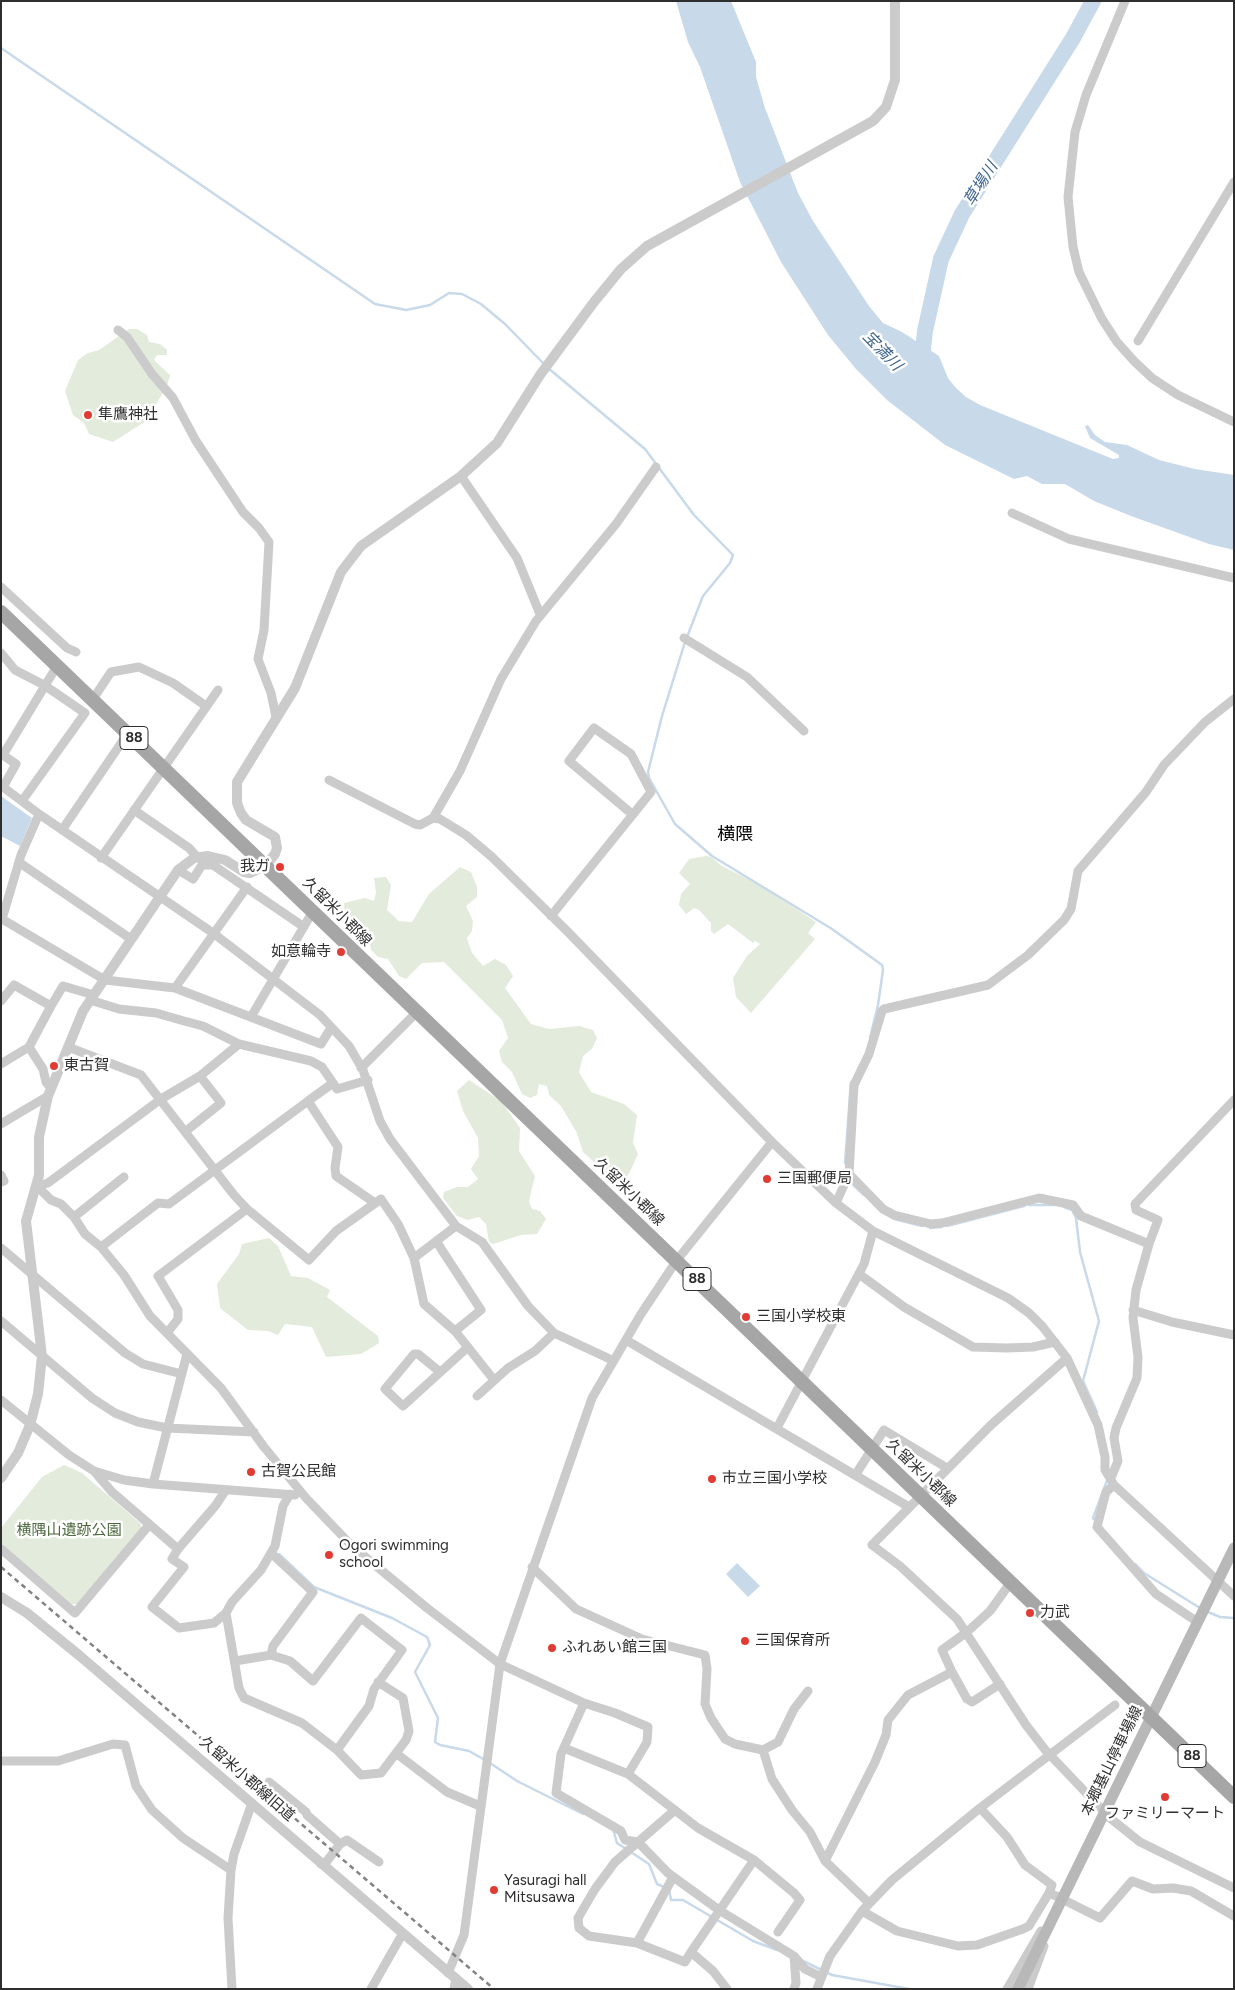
<!DOCTYPE html>
<html>
<head>
<meta charset="utf-8">
<style>
  body { margin:0 }
  #map { position:relative; width:1235px; height:1990px; overflow:hidden; background:#fff; font-family:Figtree,sans-serif }
  canvas { display:block }
  .frame { position:absolute; inset:0; border:2px solid #2e2e2e; pointer-events:none }
</style>
</head>
<body>
<div id="map">
<canvas width="1235" height="1990"></canvas>
<div class="frame"></div>
</div>
<script>
const ctx = document.querySelector('canvas').getContext('2d');
ctx.lineJoin = 'round';
function fillPath(path, color) { ctx.fillStyle = color; ctx.fill(path, 'evenodd'); }
const poly = rows => new Path2D(rows.map(r => 'M' + r).join(''));
function trace(path, color, width, dash) { ctx.strokeStyle = color; ctx.lineWidth = width; ctx.lineCap = dash ? 'butt' : 'round'; ctx.setLineDash(dash || []); ctx.stroke(path); }
function drawText(font, color, halo, rows, align = 'center') {
  ctx.font = font + ' Figtree,"Noto Sans JP",sans-serif'; ctx.lineWidth = 5; ctx.setLineDash([]); ctx.textBaseline = 'middle'; ctx.strokeStyle = halo; ctx.fillStyle = color; for (const [text, x, y, turn = 0] of rows) {
    ctx.save(); ctx.translate(x, y); ctx.rotate((+turn || 0) * Math.PI / 180); ctx.textAlign = isNaN(turn) ? turn : align; if (halo) ctx.strokeText(text, 0, 0); ctx.fillText(text, 0, 0); ctx.restore();
  }
}
fillPath(poly([
  [129,329,137,329,147,335,149,342,160,344,167,350,167,355,157,355,154,360,170,375,167,386,146,421,113,442,89,434,84,423,73,415,65,391,78,360,88,353,99,350],
  [706,856,711,857,722,866,758,884,816,922,808,933,815,939,751,1013,736,997,733,978,747,956,760,944,755,941,753,943,728,924,714,934,711,931,711,923,699,910,694,908,686,914,679,905,681,894,690,884,679,873,689,859],
  [460,867,471,872,477,887,477,897,466,906,473,921,472,931,467,938,472,953,483,966,495,959,506,965,513,976,505,988,531,1024,549,1029,579,1026,593,1030,597,1038,592,1049,583,1056,579,1072,591,1092,624,1104,637,1115,633,1143,638,1154,629,1174,618,1184,583,1152,577,1133,561,1106,549,1095,547,1086,539,1084,537,1095,530,1098,522,1094,512,1072,502,1062,499,1051,508,1038,502,1020,444,962,422,963,406,979,399,976,388,959,378,957,371,950,369,940,362,939,359,931,349,928,345,918,344,903,365,898,374,901,376,893,374,878,386,877,391,885,387,910,399,921,412,922,429,894],
  [469,1080,501,1101,520,1128,519,1151,535,1176,529,1201,532,1209,540,1211,546,1219,537,1234,521,1235,493,1244,489,1242,486,1224,479,1217,468,1220,457,1216,443,1198,444,1192,457,1187,468,1187,478,1179,471,1169,479,1156,478,1138,463,1111,457,1091],
  [269,1238,278,1246,291,1276,308,1278,330,1290,327,1297,378,1336,379,1343,361,1354,326,1357,312,1327,285,1324,278,1335,268,1331,248,1330,220,1308,217,1284,239,1254,242,1244],
  [64,1465,82,1473,141,1524,141,1530,77,1604,72,1604,1,1544,1,1528,42,1477]
]), '#e2ebdc');
fillPath(poly([
  [676,1,731,1,756,62,756,77,765,108,798,193,813,221,869,306,883,323,902,332,939,356,948,378,956,388,966,397,980,405,1113,459,1119,458,1119,455,1090,438,1085,426,1088,425,1095,435,1105,442,1127,445,1159,460,1195,469,1234,475,1234,550,1209,544,1131,516,1094,501,1065,484,1042,484,1027,476,1014,479,945,445,887,400,856,369,828,335,781,262,740,182,700,67,688,42],
  [1,796,32,818,20,846,1,836],
  [737,1563,760,1586,748,1597,726,1574]
]), '#c8d9ea');
trace(poly([
  [1,48,375,304,406,310,430,305,449,293,462,294,481,304,505,324,544,364],
  [548,368,645,449,694,515,733,555,730,563,703,596,687,637],
  [685,642,662,716,648,772,649,778,675,824,712,856,832,929,882,965,883,970,878,1005,870,1038],
  [845,1163,851,1082],
  [848,1180,864,1195],
  [1029,1205,1053,1205],
  [1064,1207,1072,1210,1076,1218,1080,1252,1099,1321,1083,1381,1097,1412],
  [894,1219,922,1226],
  [947,1226,1024,1206],
  [930,1228,942,1227],
  [1096,1521,1093,1518,1108,1478],
  [279,1554,314,1587,392,1618,427,1637,430,1645,415,1672,438,1718,435,1742,440,1745,469,1751,485,1760],
  [1135,1564,1144,1573,1200,1608],
  [1208,1612,1220,1617,1234,1618],
  [490,1763,517,1781,583,1814],
  [613,1829,617,1843,649,1864,657,1884,664,1887],
  [669,1889,671,1900,683,1900,753,1941,777,1950],
  [803,1961,832,1975,909,1989]
]), '#c8d9ea', 2.5);
trace(poly([
  [921,368,925,331,941,259,962,214,1073,38,1093,1]
]), '#c8d9ea', 16);
trace(poly([
  [1125,1,1086,95,1075,132,1068,197,1073,247,1079,272,1102,319,1117,342,1134,361,1152,378,1178,395,1234,422],
  [118,330,127,337,152,374,173,398,196,441,243,512,259,528,269,542,264,630,258,659,271,693,276,717],
  [1138,341,1234,182],
  [461,476,517,558,540,614],
  [1012,513,1069,539,1234,578],
  [1,587,67,648,76,652],
  [684,638,747,677,804,731],
  [1,653,15,670,44,685,85,713,22,801],
  [57,666,3,755,16,764,3,787,39,814,21,855,2,919,105,980,175,988,321,1044,331,1028],
  [93,699,111,672,139,667,173,683,206,706],
  [329,780,415,824,420,825,433,818,440,819,466,835,492,857,568,932,772,1142,836,1203,873,1231,1008,1298,1029,1313,1042,1326,1067,1358,1098,1425,1105,1457,1105,1470,1114,1485,1234,1596],
  [134,810,189,848,197,857],
  [39,814,213,933,320,1015,349,1046,363,1070,380,1121,390,1139,456,1226,482,1242,528,1306,554,1333,612,1360],
  [433,818,460,771,501,679,536,621,616,524,656,467],
  [62,830,128,733],
  [101,858,218,690],
  [20,863,131,939],
  [178,870,193,879,202,865,213,865,304,927],
  [551,916,651,792,631,754,594,728,569,761,632,814],
  [175,988,247,887],
  [90,1000,119,1009,156,1013,184,1021,203,1026,239,1044,311,1061,322,1067,333,1083],
  [1,1001,14,985,51,1006,63,986,94,995],
  [251,1017,313,911],
  [29,1047,51,1006],
  [68,1047,141,1075,234,1195,247,1209,309,1260,336,1231,381,1199,398,1224,414,1258,424,1304,455,1331,494,1380],
  [1,1064,29,1047,43,1069,46,1082,51,1088],
  [361,1068,418,1011],
  [308,1101,333,1083,337,1089,368,1080],
  [1,1124,48,1096],
  [186,1131,221,1103,200,1076],
  [849,1174,883,1209,894,1215,931,1224,942,1223,1039,1198,1073,1205,1081,1216,1149,1244],
  [1,1175,4,1181,1,1182],
  [37,1186,51,1200,61,1204,74,1217,85,1234,101,1247,124,1275,150,1316,221,1388,264,1447,306,1498,352,1546,427,1608,500,1664,584,1703,561,1754,556,1793,621,1831,625,1840,638,1842,615,1862,595,1889,578,1918,579,1928,589,1936,637,1943,685,1962,691,1952,713,1971,727,1989],
  [37,1186,48,1183,161,1099,200,1076,239,1044],
  [836,1203,849,1174,854,1085,869,1054,882,1011,884,1009,988,985,1028,955,1064,920,1071,909,1078,871,1146,792,1164,765,1205,722,1234,699],
  [74,1217,124,1177],
  [436,1241,481,1310,455,1331],
  [101,1247,158,1203,169,1204,308,1101,338,1147,335,1168,336,1176,375,1203],
  [1,1248,125,1353,143,1364,182,1374],
  [414,1258,456,1226],
  [859,1274,904,1307,973,1347,1007,1348,1033,1347,1055,1342],
  [1133,1310,1172,1322,1234,1335],
  [1,1321,92,1398,115,1413,138,1422,167,1428,254,1432],
  [167,1333,178,1319,178,1310,158,1276,247,1209],
  [626,1340,909,1507],
  [440,1372,418,1354,414,1354,385,1389,403,1406,468,1347],
  [477,1396,508,1368,535,1351,554,1333],
  [1,1400,69,1455,94,1471,124,1480,153,1484,295,1495],
  [777,1428,864,1264,873,1231],
  [94,1471,112,1492,178,1549],
  [856,1474,884,1430,947,1468],
  [1111,1478,1118,1461,1114,1438,1116,1428,1137,1378,1138,1357,1133,1318,1136,1290,1149,1244,1158,1220,1136,1210,1135,1204,1234,1100],
  [153,1484,187,1354],
  [1114,1485,1106,1492,1097,1527,1156,1594,1196,1621],
  [225,1491,216,1505,178,1549,172,1559,184,1567,152,1607,179,1628,214,1623,226,1613,232,1602,261,1570,275,1546,283,1506,290,1494],
  [1,1549,75,1613,149,1525],
  [532,1567,576,1609,642,1639,705,1655,707,1669,705,1704,711,1718,725,1739,735,1744,763,1750,772,1779,792,1810,810,1832,825,1861,869,1903],
  [226,1613,239,1688,244,1698,302,1723,337,1750,361,1775,381,1773,406,1740,409,1731,403,1698,378,1682],
  [271,1655,273,1646,313,1592,271,1553],
  [235,1661,271,1655,290,1661,313,1681,361,1618,402,1650,374,1689,369,1706,337,1750],
  [952,1672,942,1650,967,1632,990,1611,1011,1582],
  [584,1703,615,1713,648,1727,647,1742,628,1774],
  [564,1748,628,1774,698,1828,754,1860,794,1893,800,1900,778,1932],
  [763,1750,778,1742,794,1709,808,1691],
  [397,1754,447,1792,480,1806],
  [1050,1756,1026,1725,957,1619,900,1566,872,1545,991,1425,1067,1358],
  [1051,1756,1110,1818,1140,1842,1234,1888],
  [1,1761,58,1761,113,1744,125,1745,136,1786,152,1810,183,1838,231,1870,228,1918,232,1989],
  [269,1782,306,1812,307,1815,340,1844,347,1840,379,1862],
  [980,1808,1007,1837,1025,1865,1052,1885,1049,1893],
  [675,1810,638,1842,668,1873,719,1910,794,1956],
  [825,1861,875,1762,886,1735,888,1720,908,1695,952,1672,967,1699,972,1702,1000,1684],
  [321,1864,327,1861,340,1844],
  [231,1870,234,1854,252,1803],
  [1062,1899,1100,1918,1132,1881,1153,1889,1173,1888,1191,1891,1234,1916],
  [862,1911,897,1931,958,1946,977,1945,1023,1929,1029,1926,1049,1893,1061,1898],
  [637,1943,673,1877],
  [691,1952,754,1860],
  [448,1973,464,1935,500,1664,592,1398,641,1314,677,1260,772,1142],
  [371,1989,403,1933],
  [454,1989,456,1978],
  [794,1989,796,1983,794,1956,805,1969,821,1977],
  [817,1989,830,1956,862,1911,892,1880,980,1808,1115,1705],
  [1007,1989,1041,1931],
  [1028,1989,1044,1946]
]), '#cbcbcb', 9);
trace(poly([
  [1,1478,18,1453,30,1425,38,1394,42,1356,26,1221,39,1175,39,1137,48,1096,83,1011,178,870,194,858,208,856,225,860,244,872,250,873,266,865,275,854,277,848,275,837,246,820,241,813,237,803,237,782,295,688,341,572,361,546,461,476,497,443,540,375,594,302,621,269,647,246,873,121,886,107,895,80,895,1],
  [1,1597,27,1613,80,1656,468,1989]
]), '#cbcbcb', 10);
trace(poly([
  [1018,1989,1234,1548]
]), '#b8b8b8', 11);
trace(poly([
  [1,612,1234,1797]
]), '#a6a6a6', 14);
trace(poly([
  [1,1567,494,1989]
]), '#838383', 2.5, [5, 4]);
for (const [x, y, r, color] of [
  [88,415,5,"#e03c34"],
  [280,867,5,"#e03c34"],
  [341,952,5,"#e03c34"],
  [54,1066,5,"#e03c34"],
  [767,1179,5,"#e03c34"],
  [746,1317,5,"#e03c34"],
  [251,1472,5,"#e03c34"],
  [712,1479,5,"#e03c34"],
  [329,1555,5,"#e03c34"],
  [1030,1613,5,"#e03c34"],
  [745,1641,5,"#e03c34"],
  [552,1648,5,"#e03c34"],
  [1165,1797,5,"#e03c34"],
  [494,1890,5,"#e03c34"]
]) { const dot = new Path2D(); dot.arc(x, y, r, 0, 2 * Math.PI); ctx.fillStyle = color; ctx.fill(dot); trace(dot, '#fff', 2); }
for (const [x, y, w] of [
  [134,738,28],
  [697,1279,28],
  [1192,1756,28]
]) { const box = new Path2D(); box.roundRect(x - w / 2, y - 11.5, w, 23, 4); ctx.fillStyle = '#fff'; ctx.fill(box); trace(box, '#2e2e2e', 1); }
drawText('bold 14px', '#2e2e2e', null, [
  ["88",134,738],
  ["88",697,1279],
  ["88",1192,1756]
]);
drawText('15px', '#2e2e2e', '#fff', [
  ["隼鷹神社",98,415],
  ["我ガ",270,867,"right"],
  ["如意輪寺",331,952,"right"],
  ["東古賀",64,1066],
  ["三国郵便局",777,1179],
  ["三国小学校東",756,1317],
  ["古賀公民館",261,1472],
  ["市立三国小学校",722,1479],
  ["Ogori swimming",339,1546],
  ["school",339,1563],
  ["力武",1040,1613],
  ["三国保育所",755,1641],
  ["ふれあい館三国",562,1648],
  ["ファミリーマート",1165,1814,"center"],
  ["Yasuragi hall",504,1881],
  ["Mitsusawa",504,1898]
], 'left');
drawText('15px', '#2e2e2e', '#fff', [
  ["久留米小郡線",337,912,45],
  ["久留米小郡線",629,1192,44],
  ["久留米小郡線",921,1473,44],
  ["本郷基山停車場線",1112,1761,-64],
  ["久留米小郡線旧道",247,1779,41]
]);
drawText('15px', '#4c683c', '#fff', [
  ["横隅山遺跡公園",69,1531]
]);
drawText('italic 16px', '#3e658e', '#fff', [
  ["草場川",981,184,-58],
  ["宝満川",882,351,46]
]);
drawText('18px', '#000', '#fff', [
  ["横隈",735,835]
]);
</script>
</body>
</html>
